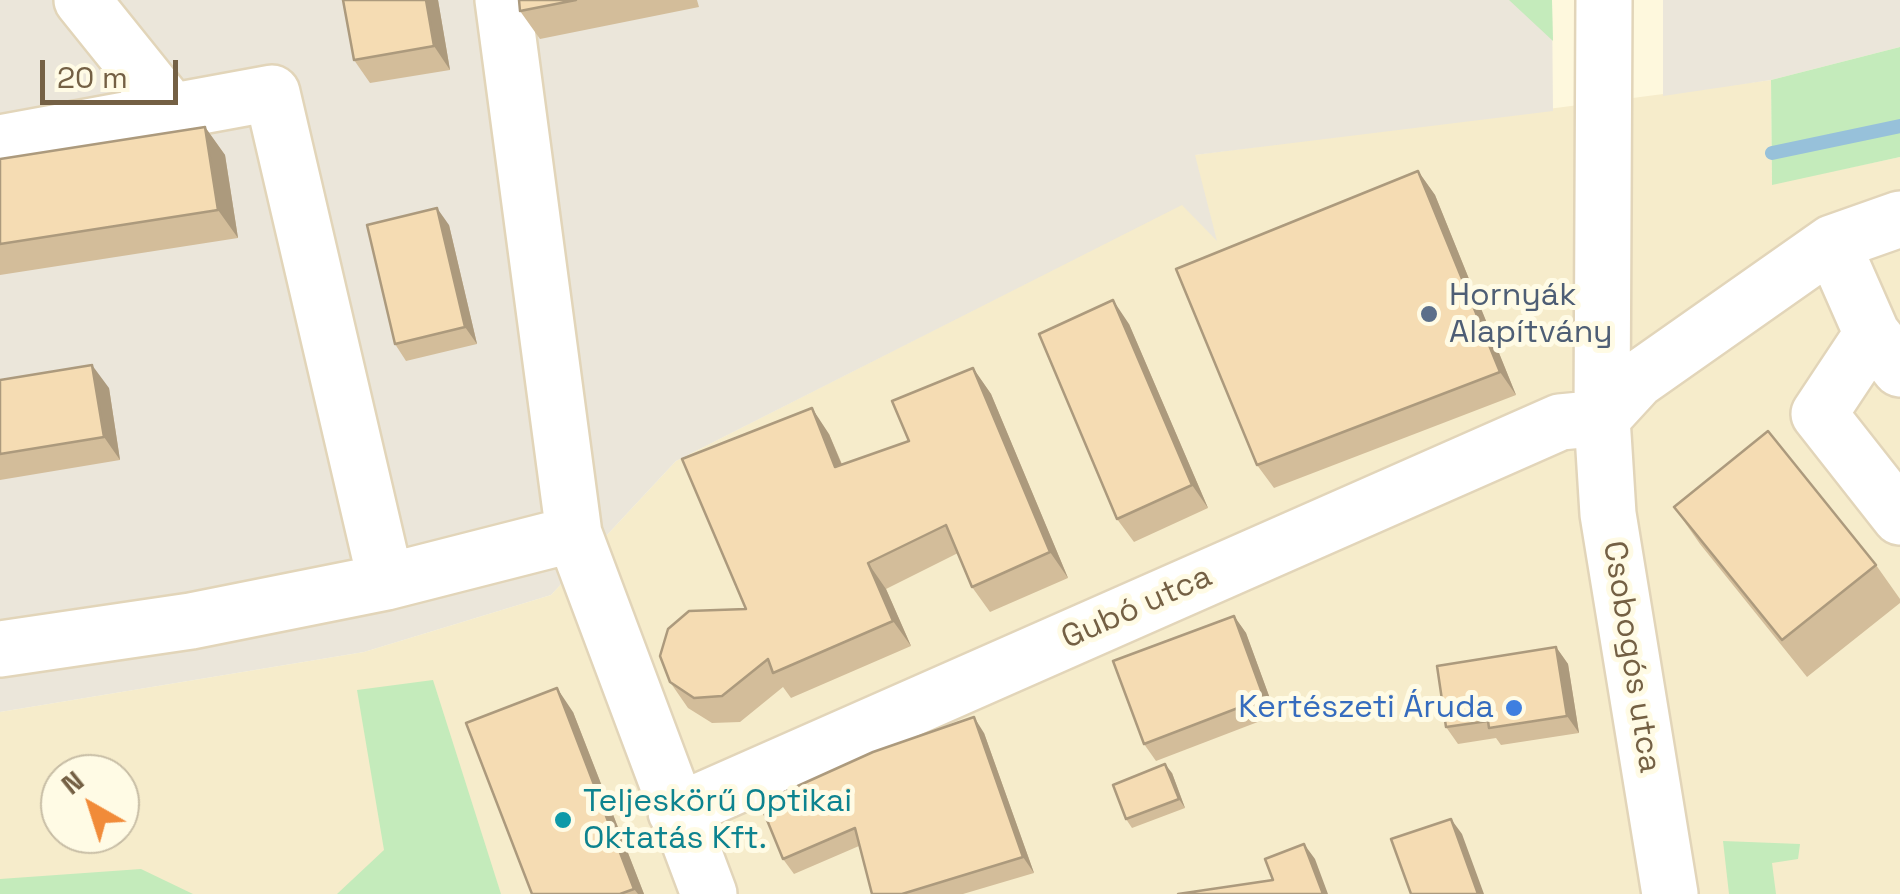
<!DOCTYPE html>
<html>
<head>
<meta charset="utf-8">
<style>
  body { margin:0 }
  #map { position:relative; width:1900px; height:894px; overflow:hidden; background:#fef8dd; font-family:"Space Grotesk",sans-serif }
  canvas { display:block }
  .north { position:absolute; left:40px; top:754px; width:100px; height:100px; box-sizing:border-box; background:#fffbe5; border:2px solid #c7bda5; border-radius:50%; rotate:321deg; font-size:28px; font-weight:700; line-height:40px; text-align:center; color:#746044 }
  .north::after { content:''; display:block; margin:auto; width:35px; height:45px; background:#f18b39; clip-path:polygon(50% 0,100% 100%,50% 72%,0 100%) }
  .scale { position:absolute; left:40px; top:60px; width:138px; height:45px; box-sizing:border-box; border:5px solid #746044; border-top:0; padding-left:12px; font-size:30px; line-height:35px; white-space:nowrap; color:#746044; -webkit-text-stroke:8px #fffbe5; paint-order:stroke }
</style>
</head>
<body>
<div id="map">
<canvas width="1900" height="894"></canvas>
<div class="north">N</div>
<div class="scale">20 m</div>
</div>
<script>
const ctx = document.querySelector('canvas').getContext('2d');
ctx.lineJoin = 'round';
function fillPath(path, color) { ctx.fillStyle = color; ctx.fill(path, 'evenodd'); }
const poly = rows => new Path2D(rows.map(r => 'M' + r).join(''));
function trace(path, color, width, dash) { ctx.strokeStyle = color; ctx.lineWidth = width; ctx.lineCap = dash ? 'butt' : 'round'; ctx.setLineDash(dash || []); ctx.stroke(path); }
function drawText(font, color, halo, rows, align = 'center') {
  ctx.font = font + ' "Space Grotesk",sans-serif'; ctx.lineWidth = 10; ctx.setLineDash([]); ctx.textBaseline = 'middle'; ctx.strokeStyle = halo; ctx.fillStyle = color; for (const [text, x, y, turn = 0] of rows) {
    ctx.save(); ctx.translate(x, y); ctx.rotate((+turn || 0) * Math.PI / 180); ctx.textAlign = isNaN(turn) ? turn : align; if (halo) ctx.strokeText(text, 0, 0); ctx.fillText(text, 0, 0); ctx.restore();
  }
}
fillPath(poly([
  [1771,80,1772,184,1900,157,1900,894,0,894,0,712,364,652,551,595,676,461,1182,204,1216,239,1194,155],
  [60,774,120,774,120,834,60,834]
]), '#f6eccb');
fillPath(poly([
  [0,0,1552,0,1553,111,1195,155,1217,241,1182,205,676,461,551,595,364,652,0,712],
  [1663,0,1900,0,1900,47,1771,80,1663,96]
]), '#ebe6da');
fillPath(poly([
  [1509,0,1552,0,1553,41],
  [1900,47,1900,157,1772,185,1771,80],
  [433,680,501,894,337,894,384,850,357,690],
  [1723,841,1800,844,1798,859,1772,863,1776,894,1729,894],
  [141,869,193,894,0,894,0,879]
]), '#c4ebbb');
trace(poly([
  [1772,153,1900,126]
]), '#97c1da', 14);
const minor = poly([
  [82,0,172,112],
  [503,0,574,534,709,894],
  [1604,0,1602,418,1608,514,1670,894],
  [0,143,272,93,386,582],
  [1832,243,1872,334,1900,369],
  [1872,334,1819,414,1900,517],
  [1602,418,1637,380,1832,243,1900,219],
  [0,649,191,621,386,582,574,534],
  [676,812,1560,422,1602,418]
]);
trace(minor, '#e2d5b9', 60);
trace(minor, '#fff', 55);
fillPath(poly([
  [343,0,438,0,450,70,370,83,354,60],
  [519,0,697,0,699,7,540,39,520,11],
  [205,127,225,155,238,238,0,275,0,159],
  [1418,171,1435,195,1516,395,1274,488,1257,465],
  [449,225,477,344,406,361,395,344],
  [1129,324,1208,508,1134,542,1117,519],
  [973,368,991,394,1068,578,990,612,972,587,958,553,886,589,911,646,791,698,783,687,740,722,712,723,688,708,670,682,746,609,829,434,842,464,909,441],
  [0,380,109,388,120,460,0,480],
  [1674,507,1876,565,1900,599,1900,603,1807,677,1700,544],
  [1234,616,1246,633,1276,715,1156,761,1144,744],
  [1556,647,1568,664,1579,733,1501,745,1496,738,1458,744,1446,727],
  [573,712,644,894,532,894],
  [984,733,1034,873,963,894,872,894,859,846,794,874,783,859],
  [1172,773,1185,808,1132,828,1126,819]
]), '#d3bd9a');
fillPath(poly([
  [426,0,438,0,450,70,434,46],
  [205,127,225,155,238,238,218,210],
  [1418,171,1435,195,1516,395,1500,372],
  [437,208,449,225,477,344,465,327],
  [1113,300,1129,324,1208,508,1192,485],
  [92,365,109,388,120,460,104,437],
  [973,368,991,394,1068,578,1050,552],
  [812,408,829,434,853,492,835,467],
  [868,563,886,589,911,646,893,621],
  [1234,616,1246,633,1276,715,1264,698],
  [1556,647,1568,664,1579,733,1567,716],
  [557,688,573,712,644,894,638,894,634,889],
  [974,717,984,733,1034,873,1023,857],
  [1165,764,1172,773,1185,808,1179,799],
  [1451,819,1462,834,1484,894,1478,894],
  [1304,844,1315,859,1328,894,1323,894]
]), '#ac9a7d');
const building = poly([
  [343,0,426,0,434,46,354,60,343,0],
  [519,0,576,0,520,11,519,0],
  [205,127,218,210,0,244,0,159,205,127],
  [1418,171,1500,372,1257,465,1176,269,1418,171],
  [437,208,465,327,395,344,367,225,437,208],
  [1113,300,1192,485,1117,519,1039,334,1113,300],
  [92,365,104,437,0,454,0,380,92,365],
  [973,368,1050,552,972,587,946,525,868,563,893,621,773,673,768,659,722,696,694,698,670,682,660,656,668,629,689,611,746,609,682,459,812,408,835,467,909,441,892,401,973,368],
  [1768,431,1876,565,1782,640,1674,507,1768,431],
  [1234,616,1264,698,1144,744,1113,661,1234,616],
  [1556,647,1567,716,1489,728,1488,721,1446,727,1437,666,1556,647],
  [557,688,634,889,620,894,532,894,466,723,557,688],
  [974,717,1023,857,902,894,872,894,855,828,783,859,760,803,873,752,974,717],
  [1165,764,1179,799,1126,819,1113,785,1165,764],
  [1451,819,1478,894,1411,894,1391,839,1451,819],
  [1304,844,1323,894,1178,894,1273,880,1265,859,1304,844]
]);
fillPath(building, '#f5dcb3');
trace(building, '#ac9a7d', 2.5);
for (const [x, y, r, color] of [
  [1429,314,10,"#5c6f8a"],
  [1514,708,10,"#3f7fe0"],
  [563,820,10,"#0f9aa8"]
]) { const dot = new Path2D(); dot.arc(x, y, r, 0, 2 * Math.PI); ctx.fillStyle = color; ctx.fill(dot); trace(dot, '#fffbe5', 4); }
drawText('32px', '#4e5e75', '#fffbe5', [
  ["Hornyák",1449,296],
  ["Alapítvány",1449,333]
], 'left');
drawText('32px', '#746044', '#fffbe5', [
  ["Gubó utca",1137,608,-24],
  ["Csobogós utca",1631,657,81]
]);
drawText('32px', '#366cbe', '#fffbe5', [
  ["Kertészeti Áruda",1494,708]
], 'right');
drawText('32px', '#0d838f', '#fffbe5', [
  ["Teljeskörű Optikai",583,802],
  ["Oktatás Kft.",583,839]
], 'left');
</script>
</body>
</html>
